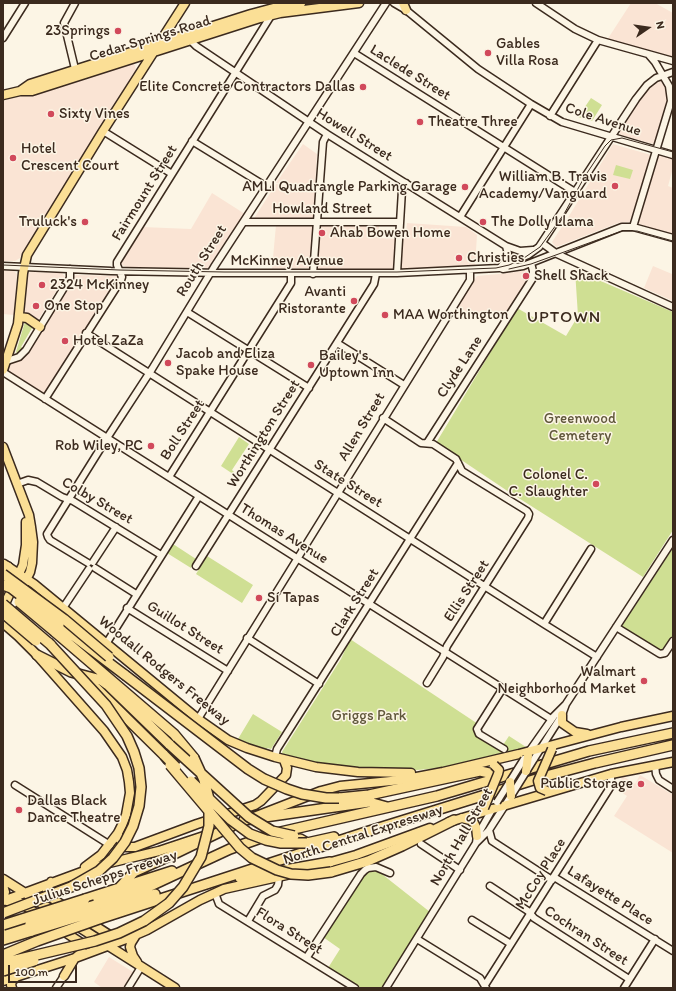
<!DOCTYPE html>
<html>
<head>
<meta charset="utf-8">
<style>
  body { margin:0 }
  #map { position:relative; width:676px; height:991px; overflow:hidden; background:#fcf5e5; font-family:Itim,sans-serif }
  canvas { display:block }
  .frame { position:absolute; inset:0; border:4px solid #3b2a1e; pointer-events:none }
  .north { position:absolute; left:628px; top:8px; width:40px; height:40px; -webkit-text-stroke:3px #fcf5e5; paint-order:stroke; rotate:77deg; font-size:11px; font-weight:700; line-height:16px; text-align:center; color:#3b2a1e }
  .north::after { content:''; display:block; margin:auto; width:14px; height:18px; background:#3b2a1e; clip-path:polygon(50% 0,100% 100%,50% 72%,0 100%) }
  .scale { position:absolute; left:8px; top:965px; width:69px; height:18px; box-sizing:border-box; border:2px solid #3b2a1e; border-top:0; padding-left:5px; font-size:12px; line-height:14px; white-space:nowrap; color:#3b2a1e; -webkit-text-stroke:3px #fcf5e5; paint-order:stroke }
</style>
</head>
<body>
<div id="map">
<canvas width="676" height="991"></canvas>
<div class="frame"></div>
<div class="north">N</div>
<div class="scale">100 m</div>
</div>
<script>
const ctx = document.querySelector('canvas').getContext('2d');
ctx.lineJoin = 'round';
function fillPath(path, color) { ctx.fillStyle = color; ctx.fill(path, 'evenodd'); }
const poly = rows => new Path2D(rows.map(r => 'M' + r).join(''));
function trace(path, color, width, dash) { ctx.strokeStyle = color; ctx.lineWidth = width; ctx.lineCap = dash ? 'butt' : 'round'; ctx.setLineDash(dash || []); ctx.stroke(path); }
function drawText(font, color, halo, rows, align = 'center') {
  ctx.font = font + ' Itim,sans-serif'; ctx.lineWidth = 3; ctx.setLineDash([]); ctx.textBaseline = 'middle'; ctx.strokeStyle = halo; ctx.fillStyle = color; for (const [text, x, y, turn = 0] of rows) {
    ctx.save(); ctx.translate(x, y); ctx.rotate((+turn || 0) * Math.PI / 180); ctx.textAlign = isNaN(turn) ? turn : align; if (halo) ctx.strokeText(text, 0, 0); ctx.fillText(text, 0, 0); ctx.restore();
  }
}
fillPath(poly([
  [631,3,655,3,673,13,673,58,607,40],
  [128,63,132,63,135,65,136,71,20,258,15,261,3,261,3,101],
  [660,81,664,83,668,91,668,99,656,144,654,144,620,135,620,130,636,102,651,87],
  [303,144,317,154,315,187,276,183],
  [613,144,651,155,630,222,618,223,556,247,552,242,569,216],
  [659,154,673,157,673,168,668,186,673,188,673,234,638,224],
  [276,184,317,189,315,220,253,220],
  [212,193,245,214,209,268,127,267,122,265,121,261,123,259,142,227,191,229],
  [320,223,379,223,379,238,405,239,407,223,466,227,477,235,475,266,405,270,317,269],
  [276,225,313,226,310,268,272,269],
  [653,266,672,274,673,272,673,301,644,288],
  [3,270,14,271,17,274,14,315,3,314],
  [526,270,531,273,531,276,502,321,487,311,481,321,457,306,477,276,509,273],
  [31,272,62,273,65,277,38,320,26,314,24,311,27,276,28,273],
  [76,275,118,276,45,392,41,393,10,374,8,369,9,366,12,362,24,355],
  [640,775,673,795,673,853,614,816,627,796,615,788,623,776,635,784],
  [109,957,133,972,123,988,102,988,94,982]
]), '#fae4d4');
fillPath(poly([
  [591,98,602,105,592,121,578,117],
  [616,165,633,170,630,179,613,175],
  [575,270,673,312,673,530,643,577,506,490,436,443,517,308,566,336,578,316],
  [25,323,31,325,32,328,21,347,23,348,17,354,16,352,24,325],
  [239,437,249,444,232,470,234,472,233,474,221,466],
  [173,544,196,559,191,568,167,553],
  [673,548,673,637,665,651,663,653,620,629],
  [207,556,253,585,242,603,196,574],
  [350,639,478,724,474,728,476,735,504,752,507,748,503,745,509,736,526,747,452,767,405,771,331,767,283,756,282,752,341,659],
  [253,714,282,732,271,749,267,748,266,751,238,739],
  [378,871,430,912,382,988,361,988,328,968,340,949,323,937,361,878,368,872]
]), '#cfdf93');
const minor = poly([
  [75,3,64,23,76,73],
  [394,3,406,10,478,69,531,104,562,122,673,155],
  [536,3,575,29,598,40,673,61],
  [3,38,25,3],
  [191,41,196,46,327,134,506,246,520,251,533,250],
  [354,53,575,192],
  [550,116,598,40],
  [103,131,172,174],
  [192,141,267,187],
  [460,217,531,104],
  [244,222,400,222],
  [633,227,671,101,669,86,655,62,649,55],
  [542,243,557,254,673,307],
  [3,266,111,271,223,273,397,273,499,268,528,255,539,247,636,99,647,85,656,78,673,72],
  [500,268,507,259,508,254,506,246],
  [503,269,523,266,622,227,633,227,673,238],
  [397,273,402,190,406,183],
  [313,274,323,142,327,134],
  [187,312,309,388],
  [86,333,544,624,597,657],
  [337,343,404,385],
  [7,361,19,357,26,350,70,278,70,269],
  [3,372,551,719],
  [45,399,121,280,122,277,117,265,117,262,272,14],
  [383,418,421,443,433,444,456,459,462,471,527,511,529,514,528,518,447,646,443,657,427,683],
  [427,443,533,278,533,271,531,263],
  [169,477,291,283,291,273],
  [17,484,28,480,37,482,62,497,73,501,161,555],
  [93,562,116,527],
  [88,563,50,540,48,537,47,534,107,438,152,369,214,267,386,3],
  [196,566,374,284,376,274],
  [95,568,136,594],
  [63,608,89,569],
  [127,608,228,671],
  [544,624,591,549],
  [616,627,660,654,665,653,673,641],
  [247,638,319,684],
  [106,644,199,496],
  [503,688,477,729,479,734,504,749],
  [198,719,470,280,470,270],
  [528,753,554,716,565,705],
  [275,757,277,749,458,463],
  [534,759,562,715,566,704,673,540],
  [655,765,656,774,659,780,673,789],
  [15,785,110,845],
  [489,830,492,841,552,880],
  [476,843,489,830,511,796],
  [421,844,460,870],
  [554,877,673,951],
  [490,886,528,911,534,918,629,979],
  [215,893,219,904,355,988],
  [472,920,511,944],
  [248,921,263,896,275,890,278,885,279,877],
  [417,939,480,978,486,988],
  [307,957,361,874,365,870,368,868,376,867,390,873],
  [485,985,611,786,611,774],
  [56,988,64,976],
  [128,988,141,967],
  [386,988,476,843,477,836,493,808],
  [624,988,655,939]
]);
const major = poly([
  [403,3,406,10],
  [20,91,30,84,251,14,277,7,301,3],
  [3,95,20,91,32,91,260,18,280,13,359,3],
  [20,317,27,318,40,327],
  [3,370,18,324,23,273,27,255,103,131,185,3],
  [3,447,29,515,31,527,33,542,32,563,30,572,24,584],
  [4,564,34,584,198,719,228,740,247,748,275,757,316,767,358,772,411,773],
  [3,608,23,565,26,545,26,522],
  [3,623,18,636,37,655,104,731,122,757,127,770,129,782,130,793,126,815,122,825,118,833,101,855,85,867],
  [562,715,562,723,575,732,587,734],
  [254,817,321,791,340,786,401,780,443,772,519,754,621,727,673,716],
  [462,818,470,820,474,823,476,827,477,836],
  [449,822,611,774,673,762],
  [118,833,118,837,123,844,126,847,135,847,197,824,255,805,261,801,286,775,287,768,284,760],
  [324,864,356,855,430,828],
  [3,879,175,988],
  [51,882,47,888,47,892,50,897,67,908],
  [3,885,5,892,3,899],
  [3,901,87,870,105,864,159,851,204,836],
  [7,901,19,902,80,942,82,945,81,953,75,958,64,976],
  [86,920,114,938],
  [136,935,131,943,130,947,133,956,137,962],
  [3,981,75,958,126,939,147,930,200,900,224,889,291,874],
  [12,988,11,985,12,981,16,977]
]);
const highway = poly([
  [3,566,8,567],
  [59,625,125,675],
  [55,632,174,734,194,758],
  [37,655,71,672,101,680,108,685,170,745],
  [94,686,164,755,168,760],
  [339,798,369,795,480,771,503,776],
  [244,820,369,802,387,807],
  [300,839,307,843,334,837],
  [331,872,368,861,402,846,454,820],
  [240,878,330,862],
  [120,887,134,872,174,854,232,826],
  [85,899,172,871],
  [95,905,144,889,230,849,272,834,437,796,589,751,673,733],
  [97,911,155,894],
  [99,919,366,832,546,776,595,763,673,745],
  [3,932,30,924],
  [3,940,32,931]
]);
trace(minor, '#3b2a1e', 9);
trace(major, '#3b2a1e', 11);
trace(highway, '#3b2a1e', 12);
trace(minor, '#fcf5e5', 6);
trace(major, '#fbdf96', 8);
trace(highway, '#fbdf96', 9);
trace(poly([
  [3,265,119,270,224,272,397,272,496,268,509,265,521,260,540,247,564,214,585,176,605,146,611,140,622,138,673,152],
  [509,269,531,264,622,231,637,231,673,241]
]), '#3b2a1e', 1);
const minorBridge = poly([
  [511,796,534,759],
  [497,802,524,759]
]);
const majorBridge = poly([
  [526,771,528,756],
  [510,782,511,796],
  [547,791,540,788,538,781,552,749],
  [484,808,498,774,499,770,494,765]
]);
const highwayBridge = poly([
  [3,574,64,619,109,657],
  [3,585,11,588,59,625],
  [19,602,55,632],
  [3,604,51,645],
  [3,613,36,641],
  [125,675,248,769,264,779,287,789,302,794,326,798,339,798],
  [170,745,249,817,272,831,294,836],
  [164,755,176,767],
  [170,765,240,848,252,858,277,870,291,874,308,875,331,872],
  [191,781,231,820,250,834,266,840,281,843,307,843],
  [3,913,71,887,99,871,113,858,125,842,133,826,139,806,141,787,139,768,134,752,127,736,106,705,48,642],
  [30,924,95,905],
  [3,925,85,899],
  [32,931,97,911],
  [3,955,37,941,99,919],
  [3,963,95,941,119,933,144,921,169,903,183,887,201,857,209,826,209,799,204,780,194,758],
  [3,971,34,961]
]);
trace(minorBridge, '#3b2a1e', 9, []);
trace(majorBridge, '#3b2a1e', 11, []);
trace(highwayBridge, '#3b2a1e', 12, []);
trace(minorBridge, '#fcf5e5', 6);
trace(majorBridge, '#fbdf96', 8);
trace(highwayBridge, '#fbdf96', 9);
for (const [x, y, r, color] of [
  [118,31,4,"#d1495b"],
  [488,53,4,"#d1495b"],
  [363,87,4,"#d1495b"],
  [51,114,4,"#d1495b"],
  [420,122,4,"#d1495b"],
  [13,158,4,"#d1495b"],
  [615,186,4,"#d1495b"],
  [465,187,4,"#d1495b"],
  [85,222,4,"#d1495b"],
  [483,222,4,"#d1495b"],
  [322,233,4,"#d1495b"],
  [459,258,4,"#d1495b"],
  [526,276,4,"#d1495b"],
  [42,285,4,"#d1495b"],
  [354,301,4,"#d1495b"],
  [36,306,4,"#d1495b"],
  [385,315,4,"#d1495b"],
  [65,341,4,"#d1495b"],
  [168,363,4,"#d1495b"],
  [311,365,4,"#d1495b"],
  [151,446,4,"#d1495b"],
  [596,484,4,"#d1495b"],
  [259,598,4,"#d1495b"],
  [644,681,4,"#d1495b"],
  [641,784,4,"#d1495b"],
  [19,810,4,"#d1495b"]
]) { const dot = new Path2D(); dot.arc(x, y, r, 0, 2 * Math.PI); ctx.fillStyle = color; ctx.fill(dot); trace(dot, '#fcf5e5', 1.5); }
drawText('15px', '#3b2a1e', '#fcf5e5', [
  ["23Springs",110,31,"right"],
  ["Gables",496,44],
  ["Villa Rosa",496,61],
  ["Elite Concrete Contractors Dallas",355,87,"right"],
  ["Sixty Vines",59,114],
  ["Theatre Three",428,122],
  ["Hotel",21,149],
  ["Crescent Court",21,166],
  ["William B. Travis",607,177,"right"],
  ["Academy/Vanguard",607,194,"right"],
  ["AMLI Quadrangle Parking Garage",457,187,"right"],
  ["Truluck's",77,222,"right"],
  ["The Dolly Llama",491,222],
  ["Ahab Bowen Home",330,233],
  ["Christies",467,258],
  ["Shell Shack",534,276],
  ["2324 McKinney",50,285],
  ["Avanti",346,292,"right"],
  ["Ristorante",346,309,"right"],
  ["One Stop",44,306],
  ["MAA Worthington",393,315],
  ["Hotel ZaZa",73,341],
  ["Jacob and Eliza",176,354],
  ["Spake House",176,371],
  ["Bailey's",319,356],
  ["Uptown Inn",319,373],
  ["Rob Wiley, PC",143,446,"right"],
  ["Colonel C.",588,475,"right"],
  ["C. Slaughter",588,492,"right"],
  ["Sí Tapas",267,598],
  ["Walmart",636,672,"right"],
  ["Neighborhood Market",636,689,"right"],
  ["Public Storage",633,784,"right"],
  ["Dallas Black",27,801],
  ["Dance Theatre",27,818]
], 'left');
drawText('15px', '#3b2a1e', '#fcf5e5', [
  ["Cedar Springs Road",150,39,-17],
  ["Laclede Street",410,73,32],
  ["Cole Avenue",603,120,18],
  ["Howell Street",354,135,32],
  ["Fairmount Street",145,193,-58],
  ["Howland Street",322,209],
  ["Routh Street",202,261,-58],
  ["McKinney Avenue",287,261],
  ["Clyde Lane",460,367,-57],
  ["Allen Street",362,427,-59],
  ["Boll Street",183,430,-57],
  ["Worthington Street",264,434,-58],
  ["State Street",348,484,32],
  ["Colby Street",97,501,30],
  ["Thomas Avenue",284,534,32],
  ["Ellis Street",467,591,-57],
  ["Clark Street",355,603,-58],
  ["Guillot Street",185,628,32],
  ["Woodall Rodgers Freeway",164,671,39],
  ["North Central Expressway",363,835,-18],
  ["North Hall Street",462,837,-60],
  ["McCoy Place",541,874,-58],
  ["Julius Schepps Freeway",105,878,-18],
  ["Lafayette Place",610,896,32],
  ["Flora Street",289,931,32],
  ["Cochran Street",586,936,33]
]);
drawText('15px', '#60573b', '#fcf5e5', [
  ["Greenwood",580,419],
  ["Cemetery",580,436],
  ["Griggs Park",369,716]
]);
ctx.letterSpacing = '1px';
drawText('17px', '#3b2a1e', '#fcf5e5', [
  ["UPTOWN",564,318]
]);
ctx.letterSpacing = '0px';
</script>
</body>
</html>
